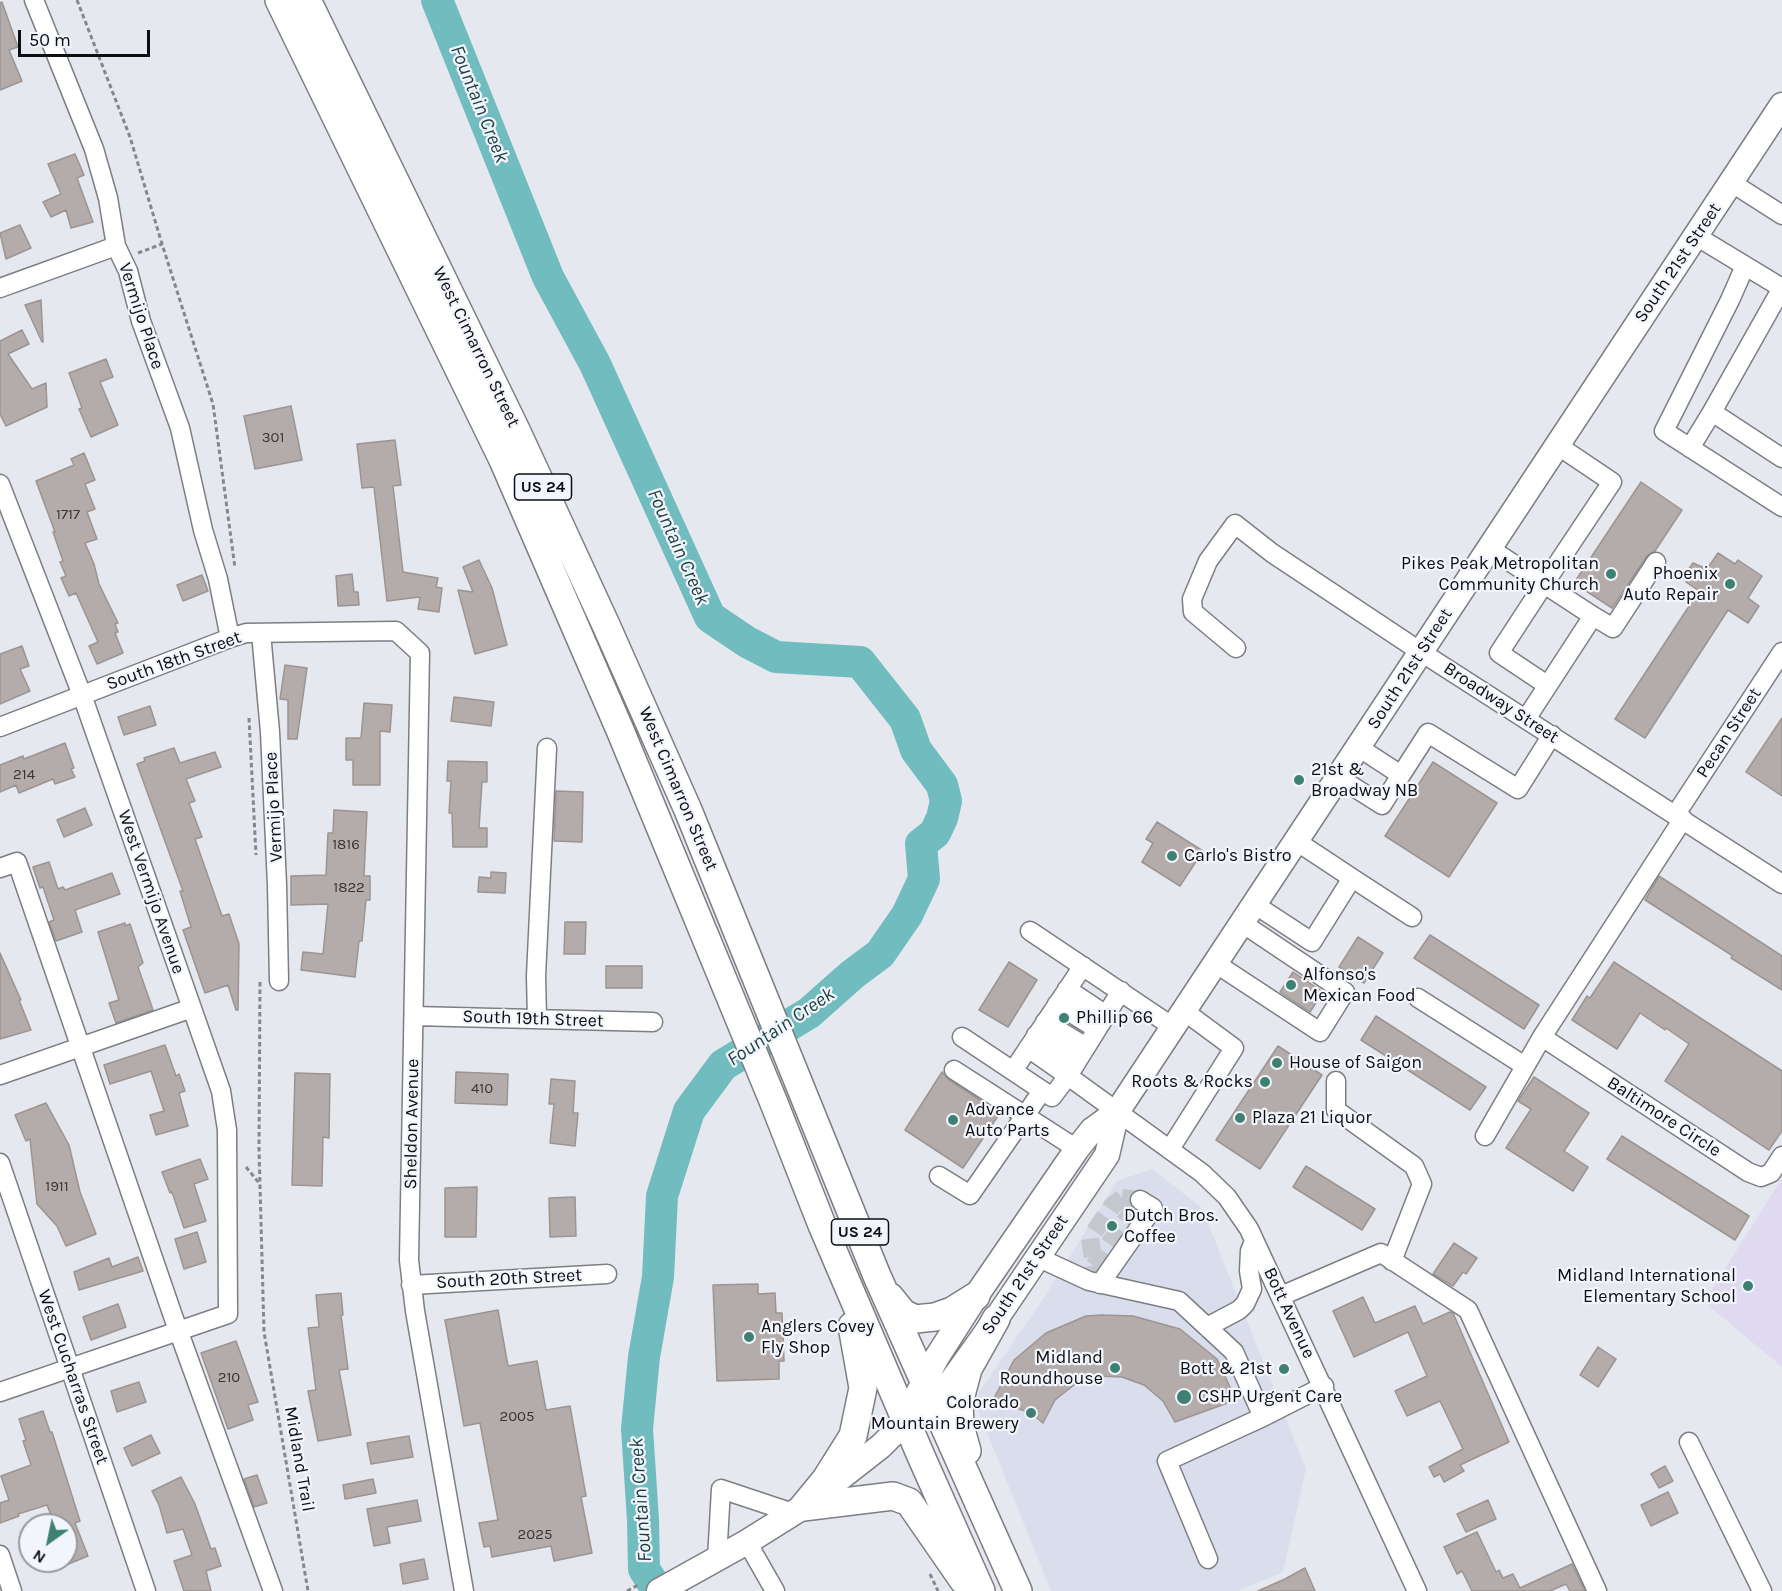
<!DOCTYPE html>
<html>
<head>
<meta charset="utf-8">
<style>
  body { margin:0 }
  #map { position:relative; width:1782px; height:1591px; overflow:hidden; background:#e6e8ef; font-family:Karla,sans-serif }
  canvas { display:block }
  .north { position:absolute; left:18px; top:1513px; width:60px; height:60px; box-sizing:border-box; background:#f3f5fc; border:2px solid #97999e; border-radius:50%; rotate:213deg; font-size:16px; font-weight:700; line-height:24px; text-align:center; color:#0d0e10 }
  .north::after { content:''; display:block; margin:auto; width:21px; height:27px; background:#3e8172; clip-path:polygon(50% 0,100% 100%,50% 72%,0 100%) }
  .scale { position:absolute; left:18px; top:30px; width:132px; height:27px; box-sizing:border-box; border:3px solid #0d0e10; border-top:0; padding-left:8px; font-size:18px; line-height:21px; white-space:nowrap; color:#0d0e10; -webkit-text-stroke:4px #f3f5fc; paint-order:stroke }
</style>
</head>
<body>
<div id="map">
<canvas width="1782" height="1591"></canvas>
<div class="north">N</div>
<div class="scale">50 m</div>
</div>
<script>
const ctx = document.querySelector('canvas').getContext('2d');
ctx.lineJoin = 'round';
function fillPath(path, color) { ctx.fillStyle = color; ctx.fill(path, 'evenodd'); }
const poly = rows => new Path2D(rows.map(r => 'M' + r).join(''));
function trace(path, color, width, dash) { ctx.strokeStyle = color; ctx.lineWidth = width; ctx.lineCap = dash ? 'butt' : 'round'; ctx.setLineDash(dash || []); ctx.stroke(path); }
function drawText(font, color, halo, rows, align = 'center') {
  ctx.font = font + ' Karla,sans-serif'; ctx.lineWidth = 4.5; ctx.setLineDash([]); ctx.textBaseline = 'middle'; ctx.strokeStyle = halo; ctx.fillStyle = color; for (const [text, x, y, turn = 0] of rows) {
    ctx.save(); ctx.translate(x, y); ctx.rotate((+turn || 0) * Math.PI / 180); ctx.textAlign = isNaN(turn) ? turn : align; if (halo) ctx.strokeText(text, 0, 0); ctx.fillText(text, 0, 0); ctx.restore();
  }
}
fillPath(poly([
  [1152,1169,1202,1208,1306,1469,1283,1572,1238,1591,1051,1591,974,1400,1045,1296,1117,1181]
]), '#dadeec');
fillPath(poly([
  [1782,1178,1782,1367,1704,1302]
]), '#e0daf0');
trace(poly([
  [437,0,548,277,595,364,710,617,747,642,776,657,860,662,905,719,916,750,942,785,946,801,942,818,935,833,921,844,924,879,907,915,880,954,853,974,809,1013,723,1065,689,1111,662,1196,658,1277,644,1357,637,1429,643,1520,644,1569,658,1591]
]), '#71bcbe', 32);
const building = poly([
  [2,2,18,47,9,50,22,81,0,90,0,3,2,2],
  [75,154,84,175,77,178,93,222,71,228,66,210,51,217,43,202,61,194,48,164,75,154],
  [20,225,31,248,6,259,0,233,20,225],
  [41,300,43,342,42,342,25,305,41,300],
  [22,330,29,344,8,354,32,389,46,383,47,407,6,426,0,414,0,341,22,330],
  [106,359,113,377,100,382,118,425,91,437,79,409,82,408,69,373,106,359],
  [291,406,302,460,255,469,244,416,291,406],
  [395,440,401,485,393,486,403,572,438,578,436,587,442,588,439,612,418,609,420,597,387,601,374,487,362,488,357,444,395,440],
  [84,453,95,480,85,484,95,509,87,512,97,539,85,543,94,564,99,584,118,623,115,624,118,632,115,633,123,653,97,664,89,646,98,642,76,593,69,596,61,578,66,576,60,562,63,561,53,532,55,532,36,481,74,465,71,459,84,453],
  [1641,482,1682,510,1655,551,1647,556,1612,608,1574,583,1641,482],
  [1718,553,1735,564,1738,560,1762,576,1748,598,1759,606,1748,623,1728,610,1645,738,1615,719,1699,591,1686,582,1688,580,1683,577,1693,563,1707,569,1718,553],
  [479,560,492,588,507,645,475,654,458,590,473,592,463,567,479,560],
  [352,574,354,592,358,592,359,605,338,606,336,576,352,574],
  [202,575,208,591,183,601,177,585,202,575],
  [22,646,29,666,20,669,30,691,0,704,0,654,22,646],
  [285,665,307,668,297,739,288,739,288,700,280,699,285,665],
  [454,697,494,702,491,726,451,721,454,697],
  [364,703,392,705,390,732,380,731,380,785,353,785,353,760,346,760,346,738,361,738,364,703],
  [150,706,156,725,124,735,118,717,150,706],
  [1782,718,1782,796,1746,772,1782,718],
  [65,743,74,768,71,769,75,777,55,784,53,779,19,793,16,785,0,792,0,765,23,756,24,759,65,743],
  [174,748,180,763,215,752,221,767,186,779,195,801,189,803,202,837,195,839,222,916,229,914,239,944,238,1010,236,1010,228,985,205,993,183,930,191,927,180,891,183,891,137,764,145,761,144,758,174,748],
  [448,761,487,762,487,782,482,782,479,828,487,828,487,847,453,847,452,813,449,813,451,781,447,781,448,761],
  [1433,762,1497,803,1449,877,1385,836,1433,762],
  [556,791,583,792,582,842,554,841,556,791],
  [85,808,92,825,64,837,57,820,85,808],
  [334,810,367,812,364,876,370,876,370,900,366,900,362,941,359,941,355,977,301,970,303,952,323,954,328,904,291,905,291,876,326,875,328,833,333,833,334,810],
  [1157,822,1203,851,1180,886,1142,862,1153,843,1146,839,1157,822],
  [49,862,58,889,63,887,65,890,112,873,120,894,75,910,82,932,56,941,49,922,54,920,43,887,40,888,33,867,49,862],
  [491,872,506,873,505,893,478,892,479,877,491,878,491,872],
  [1659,876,1782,956,1782,990,1731,958,1733,956,1645,900,1659,876],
  [565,922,586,922,585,954,564,954,565,922],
  [125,923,125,926,130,924,143,963,138,967,153,1010,116,1023,109,1003,119,1000,98,932,125,923],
  [1430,935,1539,1005,1524,1029,1414,958,1430,935],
  [1358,937,1383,953,1364,983,1339,967,1358,937],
  [0,953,21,1000,19,1000,31,1030,0,1039,0,953],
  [1009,962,1037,980,1008,1027,979,1010,1009,962],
  [1614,962,1782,1071,1782,1131,1769,1150,1665,1081,1689,1044,1666,1028,1665,1030,1640,1013,1617,1049,1572,1020,1587,996,1590,998,1614,962],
  [606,966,642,966,642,988,606,988,606,966],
  [1293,972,1323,992,1310,1012,1280,992,1293,972],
  [1376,1016,1486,1087,1470,1110,1361,1040,1376,1016],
  [165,1045,176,1076,179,1074,185,1091,179,1093,188,1126,156,1135,150,1115,164,1111,151,1071,110,1084,104,1065,165,1045],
  [1278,1046,1322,1075,1260,1169,1216,1140,1278,1046],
  [456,1072,508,1074,507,1105,455,1103,456,1072],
  [942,1072,948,1079,1000,1113,963,1168,905,1130,942,1072],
  [295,1073,330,1074,329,1138,323,1137,322,1186,292,1185,295,1073],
  [1534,1077,1589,1113,1564,1151,1588,1167,1573,1191,1506,1148,1531,1109,1518,1101,1534,1077],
  [551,1079,575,1081,573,1113,578,1113,575,1146,550,1143,554,1104,549,1104,551,1079],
  [46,1103,69,1145,80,1192,96,1234,66,1246,57,1226,37,1204,30,1139,26,1141,15,1115,46,1103],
  [1622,1136,1749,1216,1735,1240,1607,1159,1622,1136],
  [200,1159,208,1179,194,1184,206,1221,184,1228,172,1192,170,1193,162,1172,200,1159],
  [1306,1166,1375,1209,1362,1230,1293,1187,1306,1166],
  [477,1187,476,1237,445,1237,445,1188,477,1187],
  [575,1197,576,1236,550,1237,549,1198,575,1197],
  [197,1232,206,1262,184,1269,175,1239,197,1232],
  [1454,1243,1477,1258,1466,1274,1463,1272,1453,1286,1433,1274,1454,1243],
  [138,1257,143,1271,79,1290,74,1272,109,1258,112,1267,138,1257],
  [758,1284,758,1294,775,1293,776,1313,782,1313,784,1361,779,1361,779,1379,717,1381,713,1285,758,1284],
  [341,1293,343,1315,341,1315,348,1369,339,1370,351,1435,318,1441,308,1391,316,1390,308,1328,319,1327,316,1295,341,1293],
  [1363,1297,1375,1323,1415,1306,1423,1324,1450,1312,1453,1313,1509,1442,1460,1465,1464,1471,1444,1482,1440,1474,1434,1477,1429,1467,1463,1449,1440,1401,1407,1416,1395,1391,1427,1376,1408,1332,1354,1357,1333,1311,1363,1297],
  [118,1304,126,1327,91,1340,83,1317,118,1304],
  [498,1310,508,1366,537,1361,546,1410,570,1406,586,1496,581,1497,592,1553,554,1561,551,1546,492,1557,490,1546,484,1547,479,1523,498,1520,480,1423,464,1426,445,1320,498,1310],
  [1103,1315,1133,1316,1180,1329,1217,1359,1236,1400,1175,1422,1163,1401,1144,1385,1122,1377,1097,1376,1074,1385,1055,1400,1043,1423,1031,1413,993,1400,1014,1360,1046,1333,1086,1316,1103,1315],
  [236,1341,258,1402,248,1405,253,1420,228,1429,201,1353,236,1341],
  [1598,1347,1616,1359,1598,1387,1580,1375,1598,1347],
  [139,1382,146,1402,117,1412,111,1391,139,1382],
  [43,1411,50,1432,52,1432,80,1521,75,1523,88,1556,66,1565,66,1525,55,1525,47,1505,18,1514,19,1516,0,1523,0,1503,9,1500,1,1476,31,1465,23,1441,26,1440,19,1419,43,1411],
  [151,1435,160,1453,132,1466,124,1448,151,1435],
  [409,1436,413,1457,371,1464,367,1443,409,1436],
  [1665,1466,1673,1481,1659,1488,1651,1474,1665,1466],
  [257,1475,267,1503,254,1507,244,1479,257,1475],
  [181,1477,195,1504,211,1549,215,1548,221,1566,206,1571,211,1591,184,1591,174,1561,192,1555,183,1529,167,1533,159,1505,152,1491,181,1477],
  [373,1479,376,1493,345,1499,343,1485,373,1479],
  [1668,1492,1678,1513,1651,1526,1641,1505,1668,1492],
  [417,1500,421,1521,387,1527,390,1543,374,1546,367,1509,417,1500],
  [1488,1500,1496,1519,1466,1532,1457,1514,1488,1500],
  [1477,1532,1496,1572,1499,1570,1503,1578,1513,1574,1520,1588,1572,1564,1585,1591,1570,1591,1566,1584,1550,1591,1472,1591,1462,1571,1457,1574,1444,1547,1477,1532],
  [424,1559,428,1579,403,1584,400,1564,424,1559],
  [1305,1568,1315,1591,1258,1591,1285,1579,1305,1568]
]);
fillPath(building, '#b4acaa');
trace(building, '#9c9492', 1.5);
trace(poly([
  [1122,1198,1140,1200,1094,1266,1090,1238,1112,1206,1122,1198]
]), '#c5c7ce', 18, [18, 9]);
const minor = poly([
  [34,0,94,149,108,198,116,246,128,271,141,321,180,428,203,530,218,579,230,638],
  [1732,183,1782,215],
  [1696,236,1782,288],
  [1745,266,1730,300,1664,431,1782,507],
  [0,288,116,246],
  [1712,412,1782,288],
  [1690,448,1712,412,1782,458],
  [0,484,82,695,221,1091,227,1130,228,1314,0,1392],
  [1489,548,1544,584,1499,653,1547,685],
  [1593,616,1613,628,1656,562],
  [261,633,270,732,277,885,279,981],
  [1236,648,1193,612,1192,599,1208,561,1235,524,1272,553,1421,652,1782,884],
  [1526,719,1593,616,1544,584,1612,482,1557,445],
  [0,727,230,638,246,633,396,631,420,653,409,1260,415,1311,464,1591],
  [1358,747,1401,775,1428,733,1518,789,1552,735],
  [1338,777,1382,805,1401,775],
  [1676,814,1782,652],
  [1683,819,1542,1037,1748,1172,1761,1177,1771,1173,1782,1156],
  [1296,841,1352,878],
  [0,868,17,862,173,1316,273,1591],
  [1254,904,1312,942,1352,878,1412,917],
  [1030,931,1173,1027],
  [1215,963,1320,1032,1345,992,1242,923],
  [1083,966,1013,1071,1052,1097,1068,1076,1202,1173,1227,1197,1249,1229,1417,1591],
  [1067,989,1106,1015],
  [1418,998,1525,1066],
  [1057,1004,1097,1029],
  [414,1016,653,1022],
  [537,1019,536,976,547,748],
  [1045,1022,1086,1047],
  [1036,1035,1076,1062],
  [962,1037,1013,1071],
  [1028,1048,1068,1076,1121,991],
  [954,1070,1077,1149],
  [0,1075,192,1008],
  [1336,1081,1336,1110,1414,1166,1422,1184,1392,1261],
  [1485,1136,1542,1037],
  [1170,1149,1234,1048,1184,1011],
  [0,1163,146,1591],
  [939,1176,970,1195,1042,1091],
  [1037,1257,1089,1281,1179,1301,1234,1352,1263,1417],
  [1100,1284,1153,1208,1140,1200],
  [411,1285,607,1274],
  [1281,1296,1381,1253,1468,1310,1597,1591],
  [1207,1327,1239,1310,1245,1304,1252,1289,1249,1271,1250,1251,1254,1241],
  [1689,1442,1762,1591],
  [747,1542,775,1591],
  [0,1555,12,1591],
  [717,1559,721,1489,793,1513],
  [1208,1559,1167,1461,1263,1417,1324,1386]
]);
const major = poly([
  [917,1395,937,1357,976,1296,1077,1149,1092,1130,1117,1112],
  [659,1591,747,1542,803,1507,881,1446,906,1421,933,1402,953,1379,996,1319,1107,1155,1117,1112,1782,105]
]);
const highway = poly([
  [279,0,503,460,620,730,774,1103,822,1225,921,1456,981,1591],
  [307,0,516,430,606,625,688,810,877,1276,1018,1591],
  [890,1297,903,1313,915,1319,935,1317,952,1311,976,1296],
  [967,1451,960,1426,959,1403,968,1369,996,1319],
  [803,1507,826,1479,853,1436,863,1388,852,1326],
  [803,1507,893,1496,909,1502,963,1580]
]);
trace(minor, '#7d7e84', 21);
trace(major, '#7d7e84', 27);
trace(highway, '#7d7e84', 30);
trace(poly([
  [77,0,130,137,162,244,213,404,235,568],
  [138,253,162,244],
  [249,718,256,855],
  [260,982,259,1149,264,1332,308,1591],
  [246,1167,259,1183],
  [930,1574,938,1591],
  [627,1591,640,1584]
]), '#85878b', 3, [4.5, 3]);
trace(minor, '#fff', 18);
trace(major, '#fff', 24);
trace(highway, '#fff', 27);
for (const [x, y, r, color] of [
  [1611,574,6,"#3e8172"],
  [1730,584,6,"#3e8172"],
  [1299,780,6,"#3e8172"],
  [1172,856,6,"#3e8172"],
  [1291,985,6,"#3e8172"],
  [1064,1018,6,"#3e8172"],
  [1277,1063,6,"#3e8172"],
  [1265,1082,6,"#3e8172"],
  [1240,1118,6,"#3e8172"],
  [953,1120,6,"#3e8172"],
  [1112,1226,6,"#3e8172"],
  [1748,1286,6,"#3e8172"],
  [749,1337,6,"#3e8172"],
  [1115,1368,6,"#3e8172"],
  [1284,1369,6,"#3e8172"],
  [1184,1397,8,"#3e8172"],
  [1031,1413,6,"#3e8172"]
]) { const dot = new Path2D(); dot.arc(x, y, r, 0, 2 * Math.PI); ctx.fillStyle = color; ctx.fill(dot); trace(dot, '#f3f5fc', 2); }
drawText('15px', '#373636', null, [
  ["301",273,438],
  ["1717",68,515],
  ["214",24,775],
  ["1816",346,845],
  ["1822",349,888],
  ["410",482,1089],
  ["1911",57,1187],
  ["210",229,1378],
  ["2005",517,1417],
  ["2025",535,1535]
]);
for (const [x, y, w] of [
  [543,487,57],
  [860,1232,57]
]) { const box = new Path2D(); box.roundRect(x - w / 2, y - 13, w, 26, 4.5); ctx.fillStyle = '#f3f5fc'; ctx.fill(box); trace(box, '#0d0e10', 1.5); }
drawText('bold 16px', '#0d0e10', null, [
  ["US 24",543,487],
  ["US 24",860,1232]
]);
drawText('18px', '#0d0e10', '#f3f5fc', [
  ["South 21st Street",1678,263,-56],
  ["Vermijo Place",141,316,72],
  ["West Cimarron Street",476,347,64],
  ["South 18th Street",174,661,-20],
  ["South 21st Street",1410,669,-57],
  ["Broadway Street",1501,703,33],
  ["Pecan Street",1729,733,-57],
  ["West Cimarron Street",678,789,67],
  ["Vermijo Place",274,807,-93],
  ["West Vermijo Avenue",151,892,71],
  ["South 19th Street",533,1019,2],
  ["Baltimore Circle",1664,1117,33],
  ["Sheldon Avenue",412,1124,-89],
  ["South 21st Street",1025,1275,-56],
  ["South 20th Street",509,1279,-3],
  ["Bott Avenue",1289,1313,65],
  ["West Cucharras Street",73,1377,71],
  ["Midland Trail",299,1459,80]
]);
drawText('18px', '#0d0e10', '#f3f5fc', [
  ["Pikes Peak Metropolitan",1599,564,"right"],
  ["Community Church",1599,585,"right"],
  ["Phoenix",1718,574,"right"],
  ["Auto Repair",1718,595,"right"],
  ["21st &",1311,770],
  ["Broadway NB",1311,791],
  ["Carlo's Bistro",1184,856],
  ["Alfonso's",1303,975],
  ["Mexican Food",1303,996],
  ["Phillip 66",1076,1018],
  ["House of Saigon",1289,1063],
  ["Roots & Rocks",1253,1082,"right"],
  ["Advance",965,1110],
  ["Auto Parts",965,1131],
  ["Plaza 21 Liquor",1252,1118],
  ["Dutch Bros.",1124,1216],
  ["Coffee",1124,1237],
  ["Midland International",1736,1276,"right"],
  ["Elementary School",1736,1297,"right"],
  ["Anglers Covey",761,1327],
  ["Fly Shop",761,1348],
  ["Midland",1103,1358,"right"],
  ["Roundhouse",1103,1379,"right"],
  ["Bott & 21st",1272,1369,"right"],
  ["CSHP Urgent Care",1198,1397],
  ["Colorado",1019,1403,"right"],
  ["Mountain Brewery",1019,1424,"right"]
], 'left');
drawText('italic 20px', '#1a3f40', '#f3f5fc', [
  ["Fountain Creek",479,104,68],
  ["Fountain Creek",678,547,66],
  ["Fountain Creek",781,1027,-34],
  ["Fountain Creek",641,1500,-94]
]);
</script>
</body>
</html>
